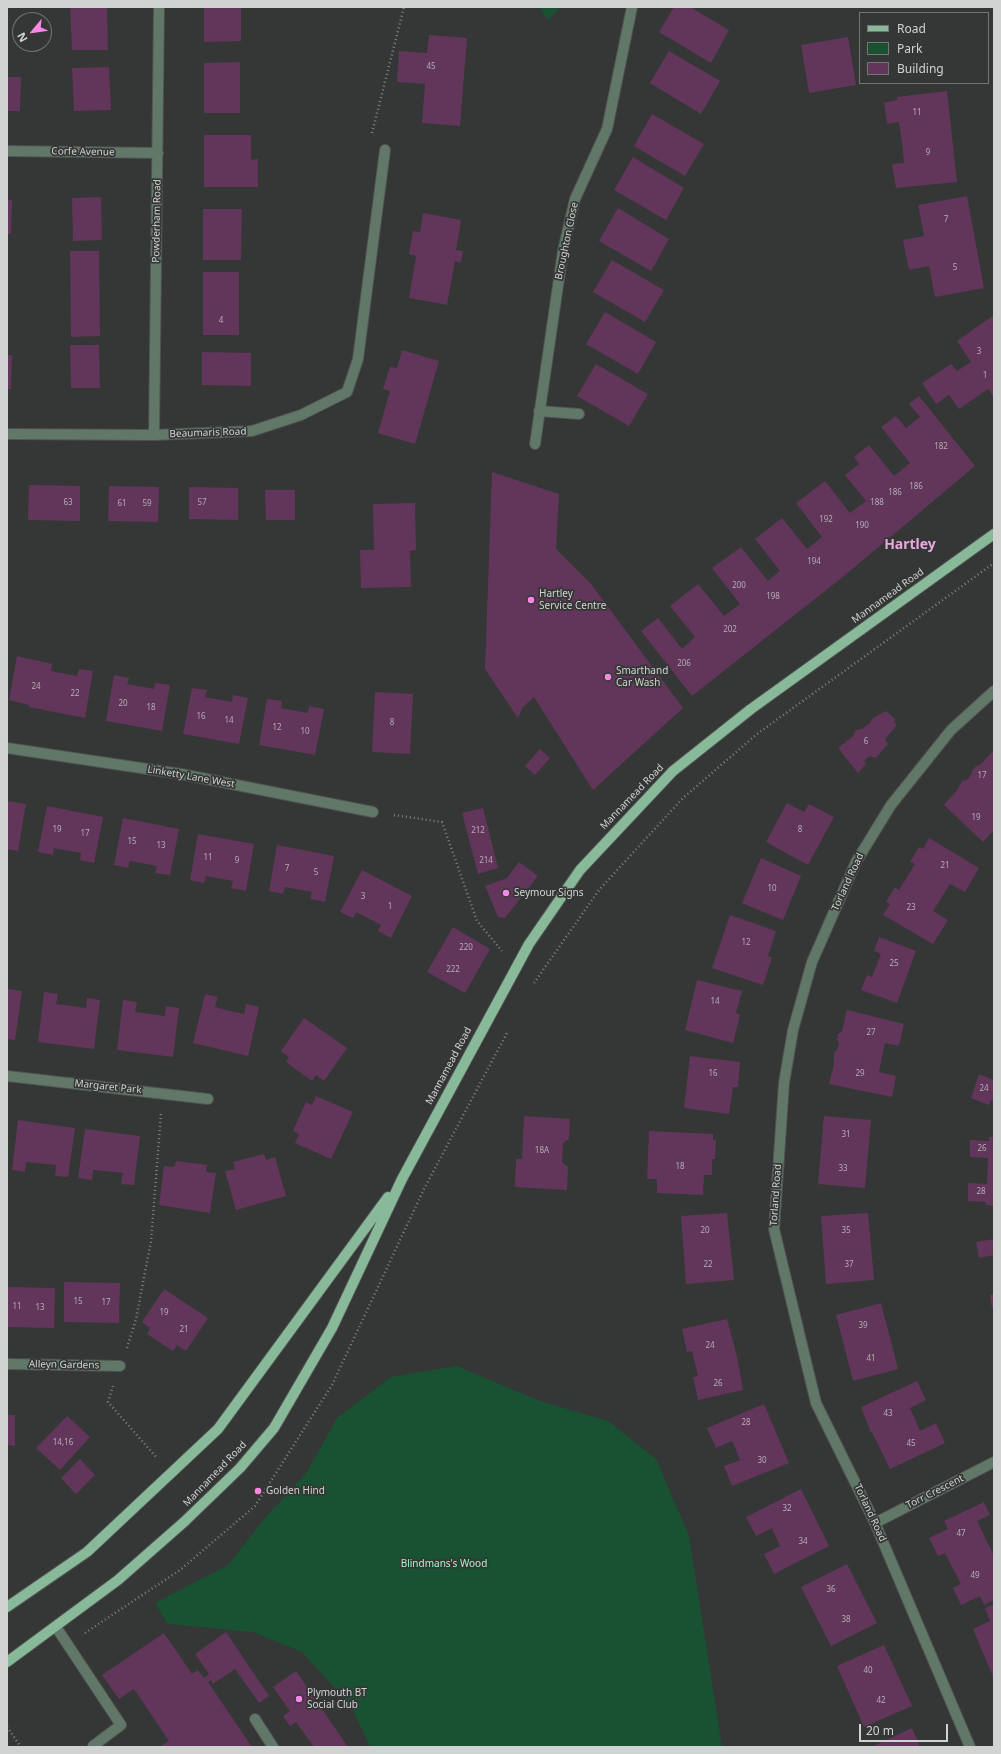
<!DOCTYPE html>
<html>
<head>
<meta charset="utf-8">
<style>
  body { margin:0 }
  #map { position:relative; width:1001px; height:1754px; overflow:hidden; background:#343735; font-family:"Noto Sans",sans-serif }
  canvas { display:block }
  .frame { position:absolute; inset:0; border:8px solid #d1d3d2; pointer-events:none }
  .legend { position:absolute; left:859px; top:12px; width:130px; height:72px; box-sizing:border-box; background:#343735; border:1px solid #737574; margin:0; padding:5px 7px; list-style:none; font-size:12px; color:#d1d3d2 }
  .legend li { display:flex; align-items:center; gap:8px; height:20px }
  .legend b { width:20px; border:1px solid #737574 }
  .north { position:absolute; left:12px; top:12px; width:40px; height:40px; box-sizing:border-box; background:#343735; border:1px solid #737574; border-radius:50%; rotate:241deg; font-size:11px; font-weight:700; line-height:16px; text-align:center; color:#d1d3d2 }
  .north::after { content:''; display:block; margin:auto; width:14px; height:18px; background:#fa87e7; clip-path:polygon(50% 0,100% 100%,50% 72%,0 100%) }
  .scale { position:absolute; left:859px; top:1724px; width:89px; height:18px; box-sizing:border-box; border:2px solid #d1d3d2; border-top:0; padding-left:5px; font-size:12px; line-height:14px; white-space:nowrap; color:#d1d3d2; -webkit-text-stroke:3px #343735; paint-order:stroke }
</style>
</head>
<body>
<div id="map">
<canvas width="1001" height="1754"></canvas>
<div class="frame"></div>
<ul class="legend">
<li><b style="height:5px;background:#88b999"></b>Road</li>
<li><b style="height:11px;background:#185233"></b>Park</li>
<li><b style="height:11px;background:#62365a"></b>Building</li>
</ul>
<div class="north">N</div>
<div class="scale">20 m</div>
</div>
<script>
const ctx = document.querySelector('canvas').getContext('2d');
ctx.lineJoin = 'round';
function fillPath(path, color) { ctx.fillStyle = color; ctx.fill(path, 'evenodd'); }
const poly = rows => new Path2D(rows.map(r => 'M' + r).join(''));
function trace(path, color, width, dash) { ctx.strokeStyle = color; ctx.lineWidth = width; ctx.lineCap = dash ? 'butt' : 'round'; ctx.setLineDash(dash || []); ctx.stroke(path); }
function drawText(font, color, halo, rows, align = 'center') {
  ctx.font = font + ' "Noto Sans",sans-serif'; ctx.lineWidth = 3.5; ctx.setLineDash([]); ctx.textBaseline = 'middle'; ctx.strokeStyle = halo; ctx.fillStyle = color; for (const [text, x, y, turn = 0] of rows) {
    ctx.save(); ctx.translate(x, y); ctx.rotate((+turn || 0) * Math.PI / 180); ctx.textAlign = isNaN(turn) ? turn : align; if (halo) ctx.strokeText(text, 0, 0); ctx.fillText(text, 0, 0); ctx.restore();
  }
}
fillPath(poly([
  [539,7,561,7,548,20],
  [457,1366,540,1401,608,1421,656,1459,689,1536,722,1747,370,1747,351,1706,302,1652,253,1632,168,1624,155,1603,228,1565,265,1518,307,1472,337,1418,391,1377]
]), '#185233');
fillPath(poly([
  [70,7,107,7,108,50,72,50],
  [204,7,241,7,241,41,204,42],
  [674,7,690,7,729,30,711,63,659,32],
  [429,35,467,38,460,126,422,123,425,84,397,82,399,51,427,53],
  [848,37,856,85,809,93,801,45],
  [669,51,720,81,701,114,650,83],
  [240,62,240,113,204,113,204,63],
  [109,67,111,110,74,111,72,68],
  [7,77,21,77,20,111,7,111],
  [947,91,957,182,896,188,892,164,904,163,902,143,899,122,887,124,884,103,897,100,897,97],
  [652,114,704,144,685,176,634,146],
  [204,135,251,135,251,160,258,159,258,187,204,187],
  [633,157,684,188,666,220,614,190],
  [967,196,984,288,935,297,929,266,909,270,903,240,924,236,918,205],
  [101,197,102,240,73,241,72,198],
  [7,200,12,200,11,234,7,234],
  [618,208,669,239,651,271,599,241],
  [203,209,242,209,241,260,203,260],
  [423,213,461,220,456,250,463,251,461,263,455,261,447,305,409,298,416,256,409,254,413,231,420,232],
  [70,251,99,251,100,336,71,337],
  [612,260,664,290,645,322,593,292],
  [203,272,239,272,239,335,203,335],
  [605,312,656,342,638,374,586,344],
  [994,315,994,398,988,389,959,409,949,395,936,404,922,383,951,364,957,371,971,362,957,341],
  [70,345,99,345,100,388,71,388],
  [402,350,439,361,415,444,378,433,390,391,383,389,390,367,397,368],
  [202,352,251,353,251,386,202,385],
  [7,355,12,355,11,389,7,389],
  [596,364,648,394,629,426,577,396],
  [919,396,975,466,844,576,692,696,641,631,658,618,682,649,695,637,670,606,698,584,724,616,740,604,712,568,741,547,768,581,770,579,780,571,755,539,782,518,807,549,822,537,796,503,825,481,850,513,866,501,845,475,859,464,854,457,869,445,894,476,910,463,881,427,896,416,906,428,920,417,909,404],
  [492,472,559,494,556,549,591,584,683,708,593,790,534,697,523,707,518,718,485,669],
  [29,485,80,486,80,521,28,520],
  [109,486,159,487,158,522,108,521],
  [189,487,238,488,238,520,189,519],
  [265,490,295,490,295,520,266,520],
  [415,503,416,550,410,551,411,587,361,588,360,550,374,550,373,504],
  [17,656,52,664,51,671,77,676,79,669,93,671,85,718,29,707,29,705,9,700],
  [114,675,129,678,127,684,154,689,155,683,170,685,162,731,106,721],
  [192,688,207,690,205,697,232,702,233,695,248,698,239,744,183,734],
  [375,692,413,694,410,754,372,752],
  [267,699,282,701,281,708,308,713,309,706,324,709,315,755,259,745],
  [886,711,895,719,894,722,897,725,885,739,888,744,876,758,870,756,864,761,866,764,858,773,838,748,853,736,856,730,862,729,870,723,873,718],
  [540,749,550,758,535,775,525,766],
  [994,750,994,830,983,842,944,805,957,790,962,781,967,780,971,775,972,771,976,766,980,765],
  [7,801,26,804,18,851,7,849],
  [787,803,804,812,809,804,834,817,808,865,766,842],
  [47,806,103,817,94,863,80,860,81,853,54,848,53,855,38,852],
  [483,808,498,868,478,874,462,813],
  [123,818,179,829,170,875,155,873,157,866,130,861,128,868,114,865],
  [198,834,254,844,246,891,231,888,233,881,206,876,204,883,190,880],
  [929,838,979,868,965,892,950,884,933,911,948,920,933,944,883,915,890,904,886,902,895,887,899,890,915,864,910,862,919,847,923,849],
  [277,845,334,856,325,902,310,899,312,892,285,887,283,894,269,891],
  [761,858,801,876,783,920,742,903],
  [519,862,538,876,505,918,498,917,485,886,507,878],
  [362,870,412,896,391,938,378,931,381,925,356,912,353,918,340,912],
  [730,915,776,931,768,956,772,958,763,985,712,968],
  [453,927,490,949,465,993,427,972],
  [879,937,916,951,897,1003,861,990,867,975,872,977,881,954,874,951],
  [697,980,742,991,736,1013,740,1015,733,1043,685,1030],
  [8,989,22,991,15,1040,7,1039],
  [44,992,58,994,56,1004,86,1008,87,998,100,1000,94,1049,38,1042],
  [205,994,218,997,215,1007,230,1011,244,1014,246,1004,259,1007,248,1056,193,1043],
  [123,1000,137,1002,135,1012,165,1016,166,1006,179,1008,173,1057,117,1050],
  [847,1010,904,1024,899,1046,885,1043,879,1072,896,1076,892,1097,829,1084,834,1064,834,1053,837,1050,839,1044,837,1040,838,1034,842,1031],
  [304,1018,347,1048,324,1081,316,1075,312,1081,286,1062,289,1057,281,1051],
  [690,1056,740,1062,738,1087,733,1087,729,1114,684,1108],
  [979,1074,994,1080,994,1101,991,1100,989,1105,971,1098],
  [316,1096,353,1112,331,1159,295,1143,299,1134,293,1131,299,1117,306,1102,312,1105],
  [524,1116,570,1119,569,1139,563,1143,562,1162,568,1167,567,1190,515,1187,516,1159,522,1159],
  [824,1116,871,1120,865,1188,818,1184],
  [18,1120,75,1128,68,1177,55,1176,56,1165,26,1162,25,1172,12,1170],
  [85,1129,140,1136,134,1185,121,1184,123,1173,93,1170,92,1180,78,1178],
  [649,1131,713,1134,713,1140,716,1140,715,1159,712,1159,712,1175,704,1175,703,1195,657,1193,657,1179,647,1179],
  [989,1137,994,1137,994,1206,986,1205,986,1202,968,1201,968,1183,987,1184,988,1158,970,1157,970,1140,989,1141],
  [264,1154,266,1160,275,1157,286,1196,236,1210,225,1171,235,1169,233,1162],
  [176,1161,207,1165,206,1172,216,1173,210,1213,159,1205,164,1166,174,1167],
  [727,1213,734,1280,686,1284,681,1216],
  [868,1213,874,1280,826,1284,821,1216],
  [994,1239,994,1255,979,1258,976,1242],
  [64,1282,120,1283,119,1323,64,1322],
  [7,1287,55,1288,54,1328,7,1327],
  [164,1289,208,1318,186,1351,177,1345,173,1351,147,1334,150,1328,142,1322],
  [994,1294,994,1307,992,1308,990,1295],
  [881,1303,898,1369,853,1381,836,1315],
  [727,1319,737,1357,743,1390,698,1400,693,1377,698,1376,692,1351,687,1352,682,1329],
  [917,1381,926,1400,910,1408,915,1419,920,1431,936,1423,945,1443,890,1469,872,1432,871,1433,861,1407],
  [764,1404,789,1463,732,1486,724,1466,740,1460,736,1450,732,1441,716,1448,707,1428],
  [7,1415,15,1415,15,1446,7,1445],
  [67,1416,90,1437,60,1470,36,1448],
  [80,1459,95,1475,76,1494,61,1478],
  [801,1489,829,1546,774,1574,764,1554,780,1546,772,1528,756,1536,746,1517],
  [984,1502,990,1515,977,1521,994,1556,994,1600,984,1605,980,1596,961,1605,953,1588,961,1584,945,1553,938,1556,929,1538,948,1529,944,1521],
  [847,1564,877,1623,831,1646,801,1587],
  [994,1604,994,1679,973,1629,990,1621,985,1608],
  [226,1632,269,1696,259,1703,235,1669,213,1684,211,1680,208,1682,252,1747,160,1747,169,1741,134,1689,119,1699,102,1675,164,1633,192,1674,198,1670,204,1678,209,1674,195,1654],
  [884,1645,912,1706,864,1727,837,1666],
  [296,1671,348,1747,314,1747,296,1722,290,1726,283,1716,290,1711,273,1687],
  [912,1728,920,1747,871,1747]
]), '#62365a');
const minor = poly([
  [7,151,158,153],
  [539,411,579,414],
  [7,434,154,435,252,431,301,415,347,392,358,359,385,150],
  [154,435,159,7],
  [535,444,563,251,575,199,607,129,632,7],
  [7,748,181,774,373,812],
  [7,1076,208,1099],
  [7,1364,120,1366],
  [875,1523,994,1462],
  [56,1627,121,1725,93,1746,94,1747],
  [255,1719,273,1747],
  [970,1747,875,1523,816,1403,774,1229,784,1083,793,1030,812,962,856,862,891,805,951,730,994,691]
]);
const major = poly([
  [7,1607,87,1552,218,1429,388,1197],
  [7,1662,118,1580,184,1522,240,1468,274,1428,332,1328,402,1179,529,944,580,870,673,771,751,709,994,534]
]);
trace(minor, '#505351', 12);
trace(major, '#505351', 12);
trace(poly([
  [372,133,404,7],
  [394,815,442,822,477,921,502,951],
  [534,983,599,890,683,798,757,734,994,563],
  [127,1348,136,1319,151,1241,161,1114],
  [113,1386,108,1402,157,1458],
  [85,1633,180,1570,255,1506,332,1385,424,1189,508,1031],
  [7,1727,21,1747]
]), '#7f8280', 2.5, [1, 3]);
trace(minor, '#617868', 10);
trace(major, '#88b999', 10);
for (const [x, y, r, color] of [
  [531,600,4,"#fa87e7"],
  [608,677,4,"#fa87e7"],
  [506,893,4,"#fa87e7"],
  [258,1491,4,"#fa87e7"],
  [299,1699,4,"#fa87e7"]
]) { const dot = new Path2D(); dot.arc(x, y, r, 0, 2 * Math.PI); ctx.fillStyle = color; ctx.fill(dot); trace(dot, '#343735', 1.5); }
drawText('8px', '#b5acb4', null, [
  ["45",431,67],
  ["11",917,113],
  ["9",928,153],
  ["7",946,220],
  ["5",955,268],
  ["4",221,321],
  ["3",979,352],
  ["1",985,376],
  ["182",941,447],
  ["186",916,487],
  ["186",895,493],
  ["63",68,503],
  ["57",202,503],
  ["188",877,503],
  ["61",122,504],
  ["59",147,504],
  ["192",826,520],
  ["190",862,526],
  ["194",814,562],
  ["200",739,586],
  ["198",773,597],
  ["202",730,630],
  ["206",684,664],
  ["24",36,687],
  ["22",75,694],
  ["20",123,704],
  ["18",151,708],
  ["16",201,717],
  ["14",229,721],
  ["8",392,723],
  ["12",277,728],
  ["10",305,732],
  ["6",866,742],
  ["17",982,776],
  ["19",976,818],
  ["19",57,830],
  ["8",800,830],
  ["212",478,831],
  ["17",85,834],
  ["15",132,842],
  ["13",161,846],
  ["11",208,858],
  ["9",237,861],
  ["214",486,861],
  ["21",945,866],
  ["7",287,869],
  ["5",316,873],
  ["10",772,889],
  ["3",363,897],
  ["1",390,907],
  ["23",911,908],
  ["12",746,943],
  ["220",466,948],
  ["25",894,964],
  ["222",453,970],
  ["14",715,1002],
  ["27",871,1033],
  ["16",713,1074],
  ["29",860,1074],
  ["24",984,1089],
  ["31",846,1135],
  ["26",982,1149],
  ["18A",542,1151],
  ["18",680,1167],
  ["33",843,1169],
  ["28",981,1192],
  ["20",705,1231],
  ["35",846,1231],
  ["22",708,1265],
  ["37",849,1265],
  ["15",78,1302],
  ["17",106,1303],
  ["11",17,1307],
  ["13",40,1308],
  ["19",164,1313],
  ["39",863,1326],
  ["21",184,1330],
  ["24",710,1346],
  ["41",871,1359],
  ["26",718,1384],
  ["43",888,1414],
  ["28",746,1423],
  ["14,16",63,1443],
  ["45",911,1444],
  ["30",762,1461],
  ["32",787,1509],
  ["47",961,1534],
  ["34",803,1542],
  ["49",975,1576],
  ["36",831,1590],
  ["38",846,1620],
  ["40",868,1671],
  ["42",881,1701]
]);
drawText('10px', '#d1d3d2', '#343735', [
  ["Corfe Avenue",83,152,1],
  ["Powderham Road",157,221,-89],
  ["Broughton Close",567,241,-78],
  ["Beaumaris Road",208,433,-2],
  ["Mannamead Road",888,596,-36],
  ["Linketty Lane West",191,777,10],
  ["Mannamead Road",632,797,-46],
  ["Torland Road",848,882,-65],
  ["Mannamead Road",449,1066,-62],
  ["Margaret Park",108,1087,6],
  ["Torland Road",776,1195,-86],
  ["Alleyn Gardens",64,1365,1],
  ["Mannamead Road",215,1474,-46],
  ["Torr Crescent",935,1492,-27],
  ["Torland Road",870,1513,65]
]);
drawText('10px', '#d1d3d2', '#343735', [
  ["Hartley",539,594],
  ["Service Centre",539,606],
  ["Smarthand",616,671],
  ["Car Wash",616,683],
  ["Seymour Signs",514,893],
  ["Golden Hind",266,1491],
  ["Plymouth BT",307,1693],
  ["Social Club",307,1705]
], 'left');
drawText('10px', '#a2f7c2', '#343735', [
  ["Blindmans's Wood",444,1564]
]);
drawText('bold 14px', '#eaa9dd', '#343735', [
  ["Hartley",910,545]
]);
</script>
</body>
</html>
